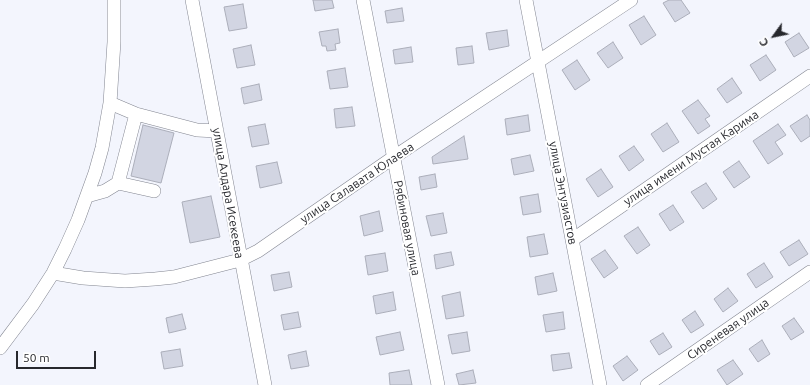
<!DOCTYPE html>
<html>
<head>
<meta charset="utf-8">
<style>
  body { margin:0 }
  #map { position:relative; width:810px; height:385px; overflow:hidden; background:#f3f5fd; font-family:Ubuntu,sans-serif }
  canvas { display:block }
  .north { position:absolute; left:754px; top:16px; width:40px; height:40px; -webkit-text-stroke:3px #fff; paint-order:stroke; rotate:237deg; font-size:11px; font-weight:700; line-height:16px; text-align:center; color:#27282d }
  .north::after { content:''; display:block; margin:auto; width:14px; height:18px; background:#27282d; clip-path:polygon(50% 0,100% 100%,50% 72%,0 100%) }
  .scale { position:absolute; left:16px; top:351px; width:80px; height:18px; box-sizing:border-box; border:2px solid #27282d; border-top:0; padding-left:5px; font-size:12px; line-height:14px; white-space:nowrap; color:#27282d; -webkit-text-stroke:3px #fff; paint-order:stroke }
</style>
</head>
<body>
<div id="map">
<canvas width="810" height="385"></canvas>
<div class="north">С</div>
<div class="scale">50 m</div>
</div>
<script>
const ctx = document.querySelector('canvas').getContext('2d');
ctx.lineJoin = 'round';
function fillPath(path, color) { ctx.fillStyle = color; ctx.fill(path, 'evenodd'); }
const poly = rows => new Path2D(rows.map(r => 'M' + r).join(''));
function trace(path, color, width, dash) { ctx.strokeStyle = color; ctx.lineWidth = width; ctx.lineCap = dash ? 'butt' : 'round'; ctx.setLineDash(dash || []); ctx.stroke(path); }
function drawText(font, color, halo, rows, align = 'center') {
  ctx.font = font + ' Ubuntu,sans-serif'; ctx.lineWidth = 4; ctx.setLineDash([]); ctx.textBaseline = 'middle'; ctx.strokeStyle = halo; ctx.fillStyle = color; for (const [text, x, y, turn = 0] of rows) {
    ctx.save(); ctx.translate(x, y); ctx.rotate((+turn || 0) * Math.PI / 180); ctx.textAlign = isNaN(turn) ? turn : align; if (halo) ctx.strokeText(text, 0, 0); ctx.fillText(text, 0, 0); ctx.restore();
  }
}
const building = poly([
  [313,0,332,0,334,8,315,11,313,0],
  [669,0,681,0,690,13,675,22,663,3,669,0],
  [243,4,247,28,229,31,224,7,243,4],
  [402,8,404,21,387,23,385,11,402,8],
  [644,16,656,35,641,45,629,25,644,16],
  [338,29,340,43,335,44,336,50,327,51,326,46,322,46,319,32,338,29],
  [507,30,509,46,489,50,486,33,507,30],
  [799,33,809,48,794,57,785,42,799,33],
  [613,42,623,58,608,68,597,53,613,42],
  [251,45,255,65,237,68,233,49,251,45],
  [472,46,474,63,458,65,456,48,472,46],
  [411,47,413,62,395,64,393,50,411,47],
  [766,55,776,70,760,81,750,65,766,55],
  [577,60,590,80,575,90,562,70,577,60],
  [345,68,348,87,330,89,327,71,345,68],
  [732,78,742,93,727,103,717,89,732,78],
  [259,84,262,100,244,104,241,88,259,84],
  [698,100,710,116,705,119,710,126,698,134,682,111,698,100],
  [352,107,355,126,336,128,334,109,352,107],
  [528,115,530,131,507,135,505,119,528,115],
  [807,115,810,120,810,136,801,142,790,126,807,115],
  [667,123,679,142,663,152,651,134,667,123],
  [265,124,269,144,252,147,248,127,265,124],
  [778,124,786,135,775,142,783,154,768,164,753,141,778,124],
  [143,125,174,133,161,183,131,176,143,125],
  [464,136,468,159,433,164,432,157,464,136],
  [634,146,644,160,629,171,619,156,634,146],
  [530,155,534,171,514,175,511,159,530,155],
  [739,161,750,177,734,188,723,172,739,161],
  [277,162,282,183,260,188,256,166,277,162],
  [601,169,613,187,598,197,586,179,601,169],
  [435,174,437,187,421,190,419,177,435,174],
  [706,183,717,199,703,209,691,192,706,183],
  [538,194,541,212,523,215,520,197,538,194],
  [211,196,220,237,190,243,182,202,211,196],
  [673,205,684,222,670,231,659,214,673,205],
  [379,211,383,231,364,236,360,216,379,211],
  [443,213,447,233,431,236,426,216,443,213],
  [638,227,650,245,637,254,624,236,638,227],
  [544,234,548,254,530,257,527,237,544,234],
  [799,240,808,254,789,266,780,252,799,240],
  [605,250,618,268,604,278,591,259,605,250],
  [451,252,454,265,436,269,434,255,451,252],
  [385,253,388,271,368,275,365,256,385,253],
  [764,263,773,277,756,288,747,274,764,263],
  [289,272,292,287,274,291,271,275,289,272],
  [553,273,557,291,538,295,535,277,553,273],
  [728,288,738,301,723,312,714,299,728,288],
  [393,292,396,310,376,314,373,296,393,292],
  [460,292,464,316,446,319,442,296,460,292],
  [695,311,704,325,691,333,682,320,695,311],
  [298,312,301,327,284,330,281,315,298,312],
  [563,312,565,329,546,332,543,315,563,312],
  [182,314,186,329,169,333,166,318,182,314],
  [794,318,804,332,791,340,782,326,794,318],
  [400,332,404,350,380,355,376,337,400,332],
  [467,332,470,351,452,354,448,335,467,332],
  [663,333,672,347,659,355,650,341,663,333],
  [762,340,770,354,758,362,749,349,762,340],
  [180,349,183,366,164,369,161,352,180,349],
  [306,351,309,366,291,369,288,355,306,351],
  [569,353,572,368,553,371,551,355,569,353],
  [627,356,638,370,623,381,613,366,627,356],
  [733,360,743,374,727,385,717,370,733,360],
  [409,370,412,385,390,385,389,373,409,370],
  [473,370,476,383,459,385,456,374,473,370]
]);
fillPath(building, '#d2d5e2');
trace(building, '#abaeba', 1);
const minor = poly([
  [192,0,265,385],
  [363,0,438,385],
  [526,0,600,385],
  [110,103,136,114,197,130,217,131],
  [118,183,154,191],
  [87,196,105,191,118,183,136,114],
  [572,240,810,76],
  [53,273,83,278,125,281,155,279,174,277,240,260,258,251,394,157,631,0],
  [0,348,33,304,53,273,65,249,78,220,95,173,102,148,110,103,114,42,114,0],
  [647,385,810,272]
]);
trace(minor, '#828590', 14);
trace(minor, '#fff', 13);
drawText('12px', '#27282d', '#fff', [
  ["улица имени Мустая Карима",691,158,-34],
  ["улица Салавата Юлаева",357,183,-34],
  ["улица Алдара Исекеева",228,193,80],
  ["улица Энтузиастов",563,193,79],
  ["Рябиновая улица",407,228,79],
  ["Сиреневая улица",728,329,-35]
]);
</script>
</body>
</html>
